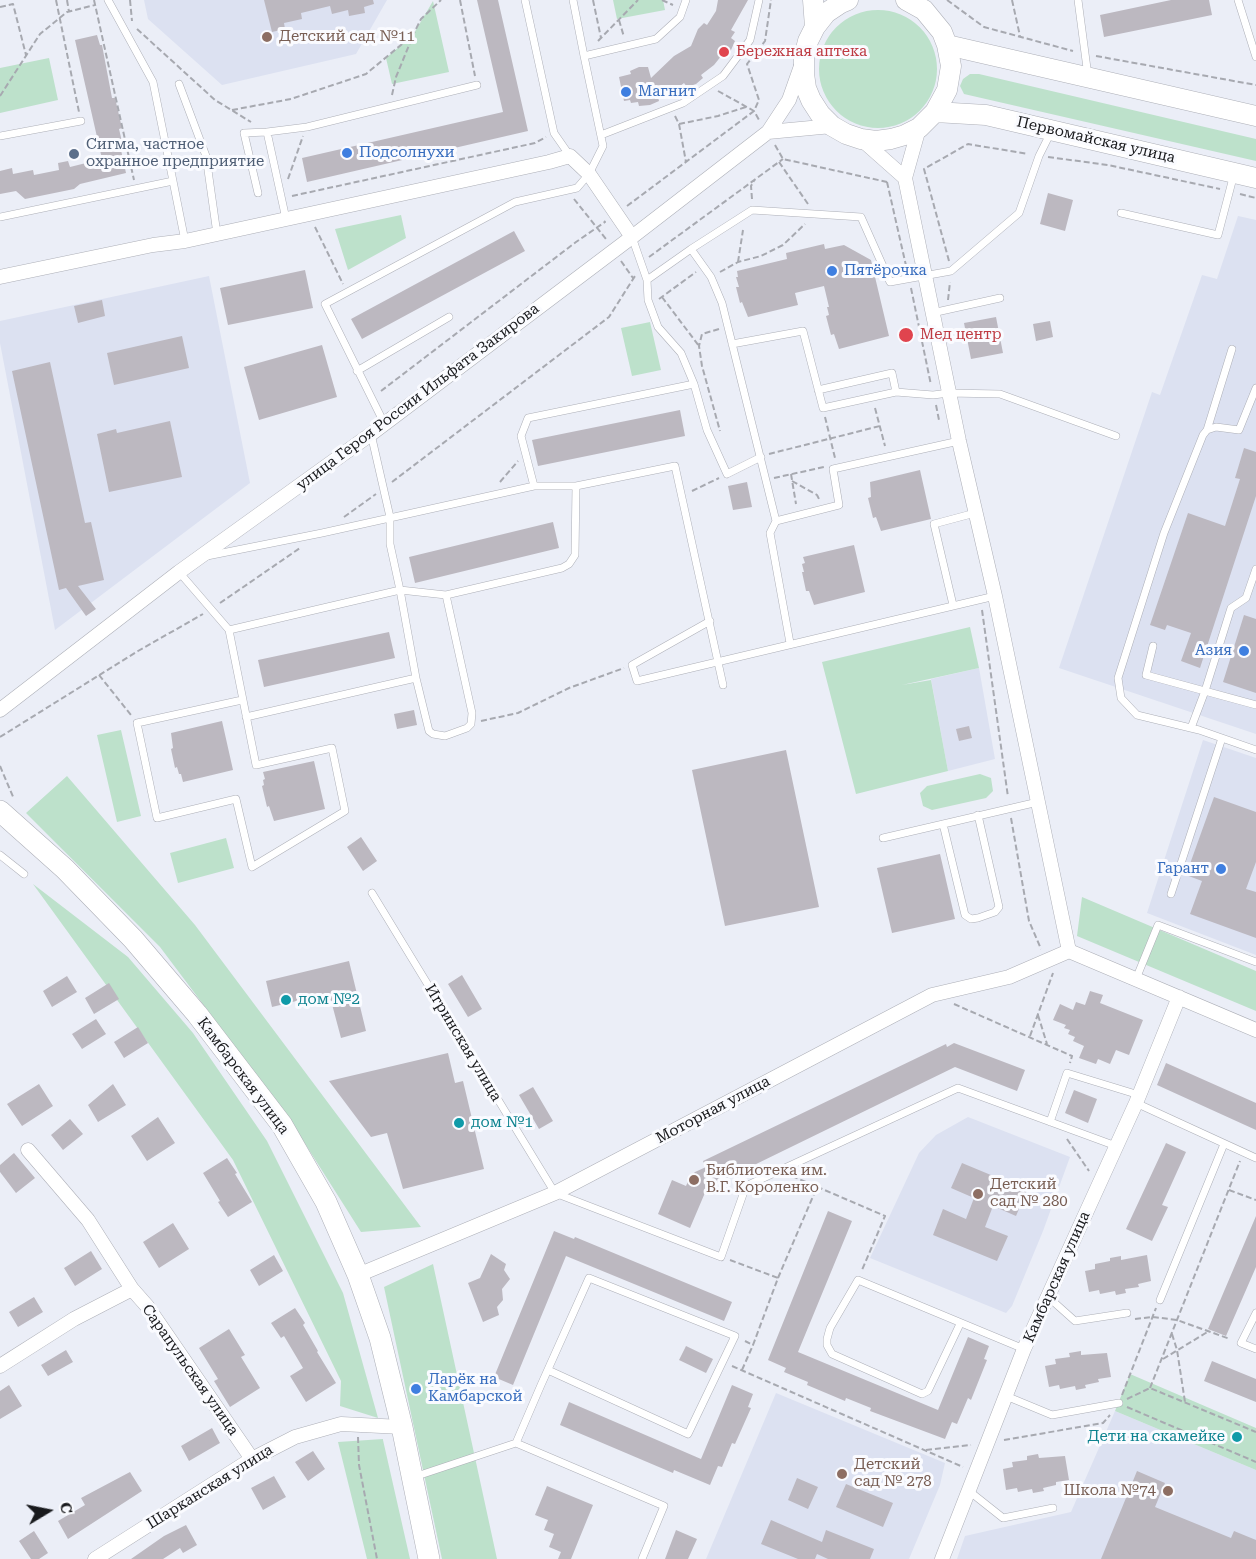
<!DOCTYPE html>
<html>
<head>
<meta charset="utf-8">
<style>
  body { margin:0 }
  #map { position:relative; width:1256px; height:1559px; overflow:hidden; background:#ebeef7; font-family:"Roboto Serif",serif }
  canvas { display:block }
  .north { position:absolute; left:18px; top:1481px; width:60px; height:60px; -webkit-text-stroke:4px #fafbff; paint-order:stroke; rotate:80deg; font-size:16px; font-weight:700; line-height:24px; text-align:center; color:#191a1d }
  .north::after { content:''; display:block; margin:auto; width:21px; height:27px; background:#191a1d; clip-path:polygon(50% 0,100% 100%,50% 72%,0 100%) }
</style>
</head>
<body>
<div id="map">
<canvas width="1256" height="1559"></canvas>
<div class="north">С</div>
</div>
<script>
const ctx = document.querySelector('canvas').getContext('2d');
ctx.lineJoin = 'round';
function fillPath(path, color) { ctx.fillStyle = color; ctx.fill(path, 'evenodd'); }
const poly = rows => new Path2D(rows.map(r => 'M' + r).join(''));
function trace(path, color, width, dash) { ctx.strokeStyle = color; ctx.lineWidth = width; ctx.lineCap = dash ? 'butt' : 'round'; ctx.setLineDash(dash || []); ctx.stroke(path); }
function drawText(font, color, halo, rows, align = 'center') {
  ctx.font = font + ' "Roboto Serif",serif'; ctx.lineWidth = 6; ctx.setLineDash([]); ctx.textBaseline = 'middle'; ctx.strokeStyle = halo; ctx.fillStyle = color; for (const [text, x, y, turn = 0] of rows) {
    ctx.save(); ctx.translate(x, y); ctx.rotate((+turn || 0) * Math.PI / 180); ctx.textAlign = isNaN(turn) ? turn : align; if (halo) ctx.strokeText(text, 0, 0); ctx.fillText(text, 0, 0); ctx.restore();
  }
}
fillPath(poly([
  [144,0,387,0,356,54,222,85,148,19],
  [1238,216,1256,220,1256,734,1059,668,1152,392,1160,395,1202,275,1217,279],
  [209,276,250,483,55,630,0,343,0,321],
  [979,668,995,759,948,771,931,679],
  [1203,740,1256,758,1256,955,1147,913],
  [968,1117,1070,1157,1043,1231,1012,1306,1006,1313,870,1258,919,1153,936,1135],
  [776,1393,945,1463,940,1485,909,1559,706,1559],
  [1115,1411,1256,1470,1256,1559,957,1559,965,1536,1071,1512]
]), '#dce1f1');
fillPath(poly([
  [613,0,663,0,665,10,617,19],
  [433,1,449,72,392,84,386,58,413,35],
  '819 69a59 59 0 1 1 118 0a59 59 0 1 1-118 0Z',
  [49,58,58,100,0,113,0,68],
  [970,74,979,74,1256,139,1256,161,964,94,960,86,963,79],
  [401,215,406,238,348,270,335,229],
  [650,322,661,370,632,376,621,328],
  [970,627,979,668,902,685,931,680,948,771,856,794,822,662],
  [121,730,141,816,117,822,97,735],
  [980,774,991,778,993,791,986,798,932,810,923,806,920,793,927,786],
  [67,776,195,925,421,1227,361,1232,290,1120,160,947,26,813],
  [226,838,234,868,178,883,170,853],
  [33,884,128,957,193,1033,267,1141,343,1293,378,1418,340,1406,341,1381,233,1160],
  [1082,897,1256,971,1256,1011,1077,936],
  [433,1264,497,1559,442,1559,384,1287],
  [1130,1374,1256,1428,1256,1470,1115,1411],
  [383,1439,383,1440,410,1559,367,1559,338,1442]
]), '#bde1cb');
fillPath(poly([
  [264,0,373,0,374,4,364,7,365,13,349,16,348,10,332,14,330,6,301,13,302,19,284,23,285,29,272,32],
  [477,0,498,0,528,131,307,182,302,158,503,112],
  [718,0,748,0,731,30,735,32,731,38,735,41,731,50,725,57,722,55,714,65,701,75,703,78,696,84,687,87,684,83,675,90,664,93,664,96,658,97,659,101,650,105,639,106,638,102,631,103,630,100,624,101,619,77,631,74,630,71,639,67,648,67,651,78,674,56,691,46,698,29,704,23,707,25,716,11],
  [1171,0,1209,0,1212,15,1104,37,1100,15],
  [97,35,100,45,102,45,112,98,115,98,122,128,119,129,124,150,121,150,126,173,80,184,74,189,25,199,16,191,0,194,0,171,12,168,13,174,33,170,34,175,59,170,58,163,68,161,70,167,102,159,75,40],
  [1048,193,1073,200,1065,231,1040,224],
  [514,231,525,251,362,339,351,319],
  [824,244,825,249,844,245,871,260,889,336,839,349,834,334,831,335,826,316,829,315,827,307,829,307,824,286,795,293,798,305,748,317,742,302,740,303,736,287,739,287,736,277,738,277,737,271,787,259,786,253],
  [305,270,313,308,228,325,220,288],
  [102,300,105,316,78,323,74,306],
  [996,317,1003,353,971,359,964,323],
  [1050,321,1053,337,1036,341,1033,324],
  [182,336,189,368,114,385,107,353],
  [322,345,337,397,259,420,244,367],
  [50,362,85,523,91,522,104,580,78,586,96,609,86,616,66,588,59,590,12,371],
  [680,410,685,436,538,466,532,440],
  [170,421,182,477,109,492,97,434,116,429,117,433],
  [1244,448,1256,452,1256,496,1200,668,1181,661,1191,633,1167,625,1165,630,1150,625,1188,513,1225,526,1240,479,1235,478],
  [920,470,931,519,881,531,876,517,873,518,868,498,871,497,870,482],
  [747,482,752,507,733,510,728,486],
  [553,522,559,548,415,583,409,557],
  [854,545,865,592,814,605,809,591,806,591,802,572,804,572,802,564,805,563,803,557],
  [1244,615,1256,619,1256,693,1223,682],
  [389,632,395,658,264,687,258,660],
  [414,710,417,725,397,729,394,714],
  [222,721,233,770,183,782,181,774,179,774,177,767,175,768,171,749,173,748,171,733],
  [969,726,972,738,959,741,956,729],
  [786,750,819,907,725,926,692,770],
  [314,761,325,809,274,821,269,806,267,807,262,786,264,785,263,780,265,779,263,772],
  [1214,797,1256,812,1256,862,1246,889,1256,892,1256,938,1190,914,1202,881,1186,875],
  [361,837,377,861,363,871,347,847],
  [940,854,955,919,892,933,877,868],
  [349,961,366,1031,341,1038,329,993,272,1007,266,981],
  [462,975,482,1009,468,1017,448,984],
  [67,976,77,992,52,1007,43,991],
  [109,983,119,999,94,1014,85,998],
  [1090,991,1103,995,1100,1003,1143,1020,1129,1055,1116,1050,1110,1064,1098,1059,1096,1064,1079,1058,1084,1046,1073,1041,1075,1037,1068,1034,1070,1030,1064,1028,1066,1025,1053,1020,1060,1004,1073,1010,1076,1002,1085,1005],
  [96,1019,106,1034,82,1049,72,1034],
  [138,1027,148,1043,124,1058,114,1042],
  [954,1043,1025,1070,1017,1091,955,1067,707,1188,690,1228,658,1214,672,1180,686,1186,690,1177,695,1172,706,1167,703,1161,946,1044,947,1047],
  [448,1053,455,1083,463,1081,484,1169,403,1189,387,1133,371,1137,329,1081],
  [1166,1063,1256,1103,1256,1130,1157,1085],
  [39,1084,53,1106,22,1126,7,1104],
  [113,1084,126,1105,98,1122,88,1105],
  [533,1087,553,1121,539,1129,519,1095],
  [1074,1090,1097,1099,1088,1123,1065,1113],
  [158,1117,175,1143,147,1161,131,1136],
  [70,1119,83,1134,63,1150,51,1135],
  [1166,1143,1186,1152,1162,1205,1168,1207,1152,1241,1126,1229],
  [14,1153,35,1178,16,1193,0,1172,0,1165],
  [227,1158,237,1173,235,1174,252,1202,228,1217,218,1202,220,1201,203,1173],
  [962,1163,1027,1190,1016,1216,993,1206,985,1227,1008,1236,997,1261,933,1235,943,1209,966,1219,974,1198,951,1188],
  [828,1211,852,1221,798,1352,938,1410,968,1337,989,1346,984,1359,987,1360,971,1400,968,1398,957,1424,952,1422,945,1439,870,1411,871,1408,846,1398,845,1401,807,1385,808,1382,784,1372,786,1368,768,1360],
  [1256,1216,1256,1267,1226,1336,1208,1329],
  [173,1223,189,1249,159,1268,143,1242],
  [554,1231,574,1239,575,1237,732,1302,724,1321,566,1256,513,1385,494,1377],
  [91,1251,102,1269,75,1286,64,1268],
  [491,1254,506,1264,504,1270,510,1279,502,1289,503,1300,497,1307,499,1315,483,1322,468,1283,480,1278],
  [274,1255,283,1271,259,1286,250,1270],
  [1147,1255,1151,1281,1138,1284,1139,1287,1125,1289,1126,1293,1116,1295,1115,1291,1100,1294,1099,1290,1089,1292,1085,1271,1095,1269,1095,1264,1110,1261,1110,1258,1121,1256,1121,1260],
  [34,1297,43,1312,18,1327,9,1312],
  [295,1308,305,1323,303,1325,318,1351,317,1352,336,1383,306,1402,290,1376,303,1368,284,1336,281,1338,271,1323],
  [229,1329,245,1355,241,1357,260,1388,230,1407,214,1381,218,1379,199,1348],
  [686,1346,713,1359,706,1373,679,1360],
  [66,1350,73,1362,48,1376,41,1365],
  [1081,1351,1081,1355,1107,1353,1111,1377,1098,1379,1099,1382,1085,1385,1086,1388,1076,1390,1075,1386,1060,1389,1059,1385,1049,1387,1045,1366,1056,1364,1055,1359,1070,1357,1069,1353],
  [1212,1361,1256,1379,1256,1402,1204,1381],
  [9,1385,22,1406,0,1419,0,1391],
  [732,1385,753,1394,748,1407,751,1408,735,1444,732,1443,722,1467,718,1466,710,1485,674,1470,673,1473,560,1425,569,1402,701,1459],
  [212,1428,220,1443,189,1461,181,1446],
  [313,1451,325,1469,308,1481,295,1462],
  [1038,1454,1039,1458,1065,1456,1069,1480,1056,1482,1056,1485,1043,1488,1044,1491,1033,1493,1032,1489,1018,1492,1017,1488,1006,1490,1003,1469,1013,1467,1012,1462,1027,1460,1027,1456],
  [1137,1471,1165,1483,1155,1507,1231,1538,1234,1531,1256,1540,1256,1559,1101,1559],
  [130,1472,142,1491,68,1539,58,1521,85,1505,81,1498],
  [274,1476,286,1497,263,1510,251,1488],
  [797,1478,818,1487,808,1509,788,1500],
  [846,1484,893,1503,883,1527,836,1507],
  [547,1486,593,1505,571,1559,558,1559,561,1552,549,1547,554,1534,544,1530,548,1520,535,1515],
  [771,1520,822,1542,826,1530,874,1549,870,1559,828,1559,817,1554,815,1559,798,1559,761,1544],
  [186,1525,197,1545,183,1553,180,1548,163,1559,131,1559,164,1536],
  [676,1530,697,1539,688,1559,665,1559],
  [34,1531,48,1553,39,1559,31,1559,19,1541]
]), '#bcb8c0');
const service = poly([
  [108,0,153,82,173,181],
  [525,0,554,133,570,156],
  [573,0,584,56],
  [1078,0,1088,76],
  [1238,0,1256,57],
  [179,84,206,156,217,234],
  [601,135,683,103,723,76,750,40,759,0],
  [0,136,81,121],
  [258,193,244,133,267,132],
  [1121,213,1218,235,1234,174],
  [0,217,173,181,185,241],
  [286,219,267,132,307,127,477,85],
  [632,237,647,280,691,249,711,277,722,303,776,521,770,533,790,643],
  [691,249,752,210,861,217,890,282,951,271,1019,213,1039,156,1051,132],
  [932,313,1000,298],
  [732,344,803,331,823,408,896,392,933,395,949,393,1000,394,1116,436],
  [357,371,449,317],
  [694,384,707,430,727,474,761,457],
  [1256,388,1239,430,1216,427,1207,430,1203,435,1164,533,1118,678,1121,698,1137,715,1199,730,1256,750],
  [818,390,892,373,896,392],
  [384,423,325,304,515,202,577,188,589,174,603,146,584,56,656,39,680,17,686,0],
  [1207,430,1232,349],
  [534,486,521,436,528,418,694,384,681,353,658,327,648,300,647,280],
  [776,521,839,505,833,469,959,441],
  [207,556,322,533,534,486,576,486,675,466,723,685],
  [179,572,229,630,256,765,332,748,345,811,252,867,236,799,157,818,137,723,242,700],
  [953,605,934,524,975,513],
  [710,621,632,665,637,681,995,596],
  [229,630,400,590,390,544,390,517,371,434],
  [1153,646,1146,675,1256,705],
  [416,678,429,731,433,734,445,736,467,728,471,724,472,713,446,595],
  [246,717,416,678,400,590,446,595,562,568,569,564,575,555,576,486],
  [1191,728,1205,691,1231,608,1246,598,1256,569],
  [943,824,965,915,971,919,978,918,995,912,999,907,978,815],
  [883,838,1038,802],
  [0,855,24,874],
  [372,893,555,1193,721,1257,746,1186,958,1088,1116,1146],
  [1171,894,1222,738],
  [1136,979,1158,925,1256,962],
  [1136,1103,1256,1158],
  [1050,1122,1067,1073,1139,1095],
  [1047,1296,1075,1321,1127,1313],
  [1160,1300,1224,1144],
  [1256,1313,1241,1343,1256,1349],
  [960,1324,928,1391,922,1394,832,1354,827,1345,827,1339,830,1328,858,1280,1024,1349],
  [1006,1396,1052,1415,1119,1403],
  [516,1443,664,1506,642,1559],
  [414,1477,516,1443,541,1385,589,1278,735,1336,688,1434,548,1370],
  [969,1491,1003,1518,1053,1508]
]);
const minor = poly([
  [919,128,905,178,959,441,995,596,1069,951],
  [768,132,832,126],
  [861,139,905,178],
  [0,277,153,245,185,241,549,162,570,156,589,174,632,237],
  [0,710,179,572,371,434,632,237,768,132,789,100,801,66],
  [1069,951,1256,1030],
  [28,1150,88,1220,132,1289],
  [358,1275,555,1193,932,995,1009,977,1069,951],
  [0,1366,74,1319,132,1289,147,1306,252,1459],
  [95,1559,252,1459,295,1437,341,1424,402,1427],
  [942,1559,1024,1349,1136,1103,1179,997]
]);
const secondary = poly([
  [813,0,815,27],
  [848,0,841,3,826,13,815,27,808,41,804,57,804,74,806,88,811,100,820,114,832,126,846,134,861,139,876,141,891,139,905,135,919,128,935,112,947,90,951,66,947,45,942,32,924,10,906,0],
  [947,45,1256,116],
  [935,112,986,115,1256,178]
]);
const primary = poly([
  [0,811,65,869,133,939,197,1014,282,1125,326,1202,358,1275,380,1338,402,1427,429,1559]
]);
trace(service, '#adafb7', 8);
trace(minor, '#adafb7', 15);
trace(secondary, '#adafb7', 21);
trace(primary, '#adafb7', 22);
trace(poly([
  [56,0,79,112],
  [67,0,69,12],
  [94,0,134,180],
  [130,0,132,21],
  [460,0,475,76],
  [593,0,601,38],
  [662,0,673,5],
  [947,0,984,27,1073,51],
  [1012,0,1020,36],
  [0,7,13,4,26,55],
  [619,20,624,37],
  [137,29,215,100,251,122],
  [598,41,638,0],
  [1096,56,1256,85],
  [718,91,754,111,759,120],
  [392,95,396,77,412,38],
  [0,96,40,34,67,12,95,5],
  [232,110,291,99,366,74,413,35,421,19,441,0],
  [675,116,679,124,718,116,746,107],
  [679,124,686,162],
  [775,145,783,159,887,182],
  [1048,157,1108,165,1220,189],
  [779,162,808,204],
  [288,179,303,136],
  [887,182,907,270],
  [1240,194,1256,198],
  [292,196,535,143,546,137],
  [574,199,606,239],
  [752,199,751,186,754,181],
  [627,206,754,111,759,100,747,64,765,41,771,0],
  [315,227,343,284],
  [649,257,783,159],
  [621,261,633,278],
  [949,261,924,169,968,144,1028,154],
  [738,262,743,230],
  [720,272,738,262,761,256,783,245,805,224],
  [911,288,931,385],
  [662,297,699,346],
  [659,299,696,272],
  [948,300,950,282],
  [719,329,702,334,699,346,702,366,720,431],
  [381,391,576,242,605,222,604,221],
  [936,405,939,420],
  [875,408,885,446],
  [825,417,835,458],
  [769,454,880,426],
  [791,474,796,504],
  [774,478,824,467],
  [792,481,817,495,819,499],
  [392,482,609,317,635,276],
  [500,482,518,461],
  [692,491,719,478],
  [344,517,376,494],
  [220,603,300,548],
  [982,610,1008,797],
  [99,675,131,715],
  [481,721,518,713,569,688,624,668],
  [0,737,138,651,203,614],
  [0,766,14,799],
  [1011,818,1029,921,1041,949],
  [954,1004,1072,1056,1070,1063],
  [1038,1015,1047,1044],
  [1030,1036,1053,973],
  [1067,1139,1089,1171],
  [792,1176,885,1216,862,1270],
  [1229,1190,1256,1200],
  [730,1260,778,1278,753,1345,745,1341],
  [778,1278,817,1187],
  [1135,1319,1153,1317,1177,1320,1230,1339],
  [1172,1334,1177,1350,1185,1402],
  [1163,1359,1209,1331],
  [732,1366,963,1467],
  [742,1370,753,1345],
  [1150,1388,1240,1161],
  [1122,1395,1156,1308],
  [1127,1399,1150,1388,1256,1432],
  [1127,1407,1256,1462],
  [358,1437,359,1465,377,1559],
  [1004,1440,1103,1423,1110,1415],
  [926,1450,971,1445]
]), '#a7a9b0', 2, [6, 3]);
trace(service, '#fff', 7);
trace(minor, '#fff', 14);
trace(secondary, '#fff', 20);
trace(primary, '#fff', 21);
for (const [x, y, r, color] of [
  [267,37,6,"#8d6e63"],
  [724,52,6,"#e0444e"],
  [626,92,6,"#3f7fe0"],
  [347,153,6,"#3f7fe0"],
  [74,154,6,"#5c6f8a"],
  [832,271,6,"#3f7fe0"],
  [906,335,8,"#e0444e"],
  [1244,651,6,"#3f7fe0"],
  [1221,869,6,"#3f7fe0"],
  [286,1000,6,"#0f9aa8"],
  [459,1123,6,"#0f9aa8"],
  [694,1180,6,"#8d6e63"],
  [978,1194,6,"#8d6e63"],
  [416,1389,6,"#3f7fe0"],
  [1237,1437,6,"#0f9aa8"],
  [842,1474,6,"#8d6e63"],
  [1168,1491,6,"#8d6e63"]
]) { const dot = new Path2D(); dot.arc(x, y, r, 0, 2 * Math.PI); ctx.fillStyle = color; ctx.fill(dot); trace(dot, '#fafbff', 2); }
drawText('15px', '#785e54', '#fafbff', [
  ["Детский сад №11",279,37],
  ["Библиотека им.",706,1171],
  ["В.Г. Короленко",706,1188],
  ["Детский",990,1185],
  ["сад № 280",990,1202],
  ["Детский",854,1465],
  ["сад № 278",854,1482],
  ["Школа №74",1156,1491,"right"]
], 'left');
drawText('15px', '#be3a42', '#fafbff', [
  ["Бережная аптека",736,52],
  ["Мед центр",920,335]
], 'left');
drawText('15px', '#366cbe', '#fafbff', [
  ["Магнит",638,92],
  ["Подсолнухи",359,153],
  ["Пятёрочка",844,271],
  ["Азия",1232,651,"right"],
  ["Гарант",1209,869,"right"],
  ["Ларёк на",428,1380],
  ["Камбарской",428,1397]
], 'left');
drawText('15px', '#191a1d', '#fafbff', [
  ["Первомайская улица",1096,140,13],
  ["улица Героя России Ильфата Закирова",418,397,-37],
  ["Игринская улица",463,1043,59],
  ["Камбарская улица",243,1076,53],
  ["Моторная улица",713,1110,-28],
  ["Камбарская улица",1057,1277,-66],
  ["Сарапульская улица",190,1370,55],
  ["Шарканская улица",210,1487,-32]
]);
drawText('15px', '#4e5e75', '#fafbff', [
  ["Сигма, частное",86,145],
  ["охранное предприятие",86,162]
], 'left');
drawText('15px', '#0d838f', '#fafbff', [
  ["дом №2",298,1000],
  ["дом №1",471,1123],
  ["Дети на скамейке",1225,1437,"right"]
], 'left');
</script>
</body>
</html>
